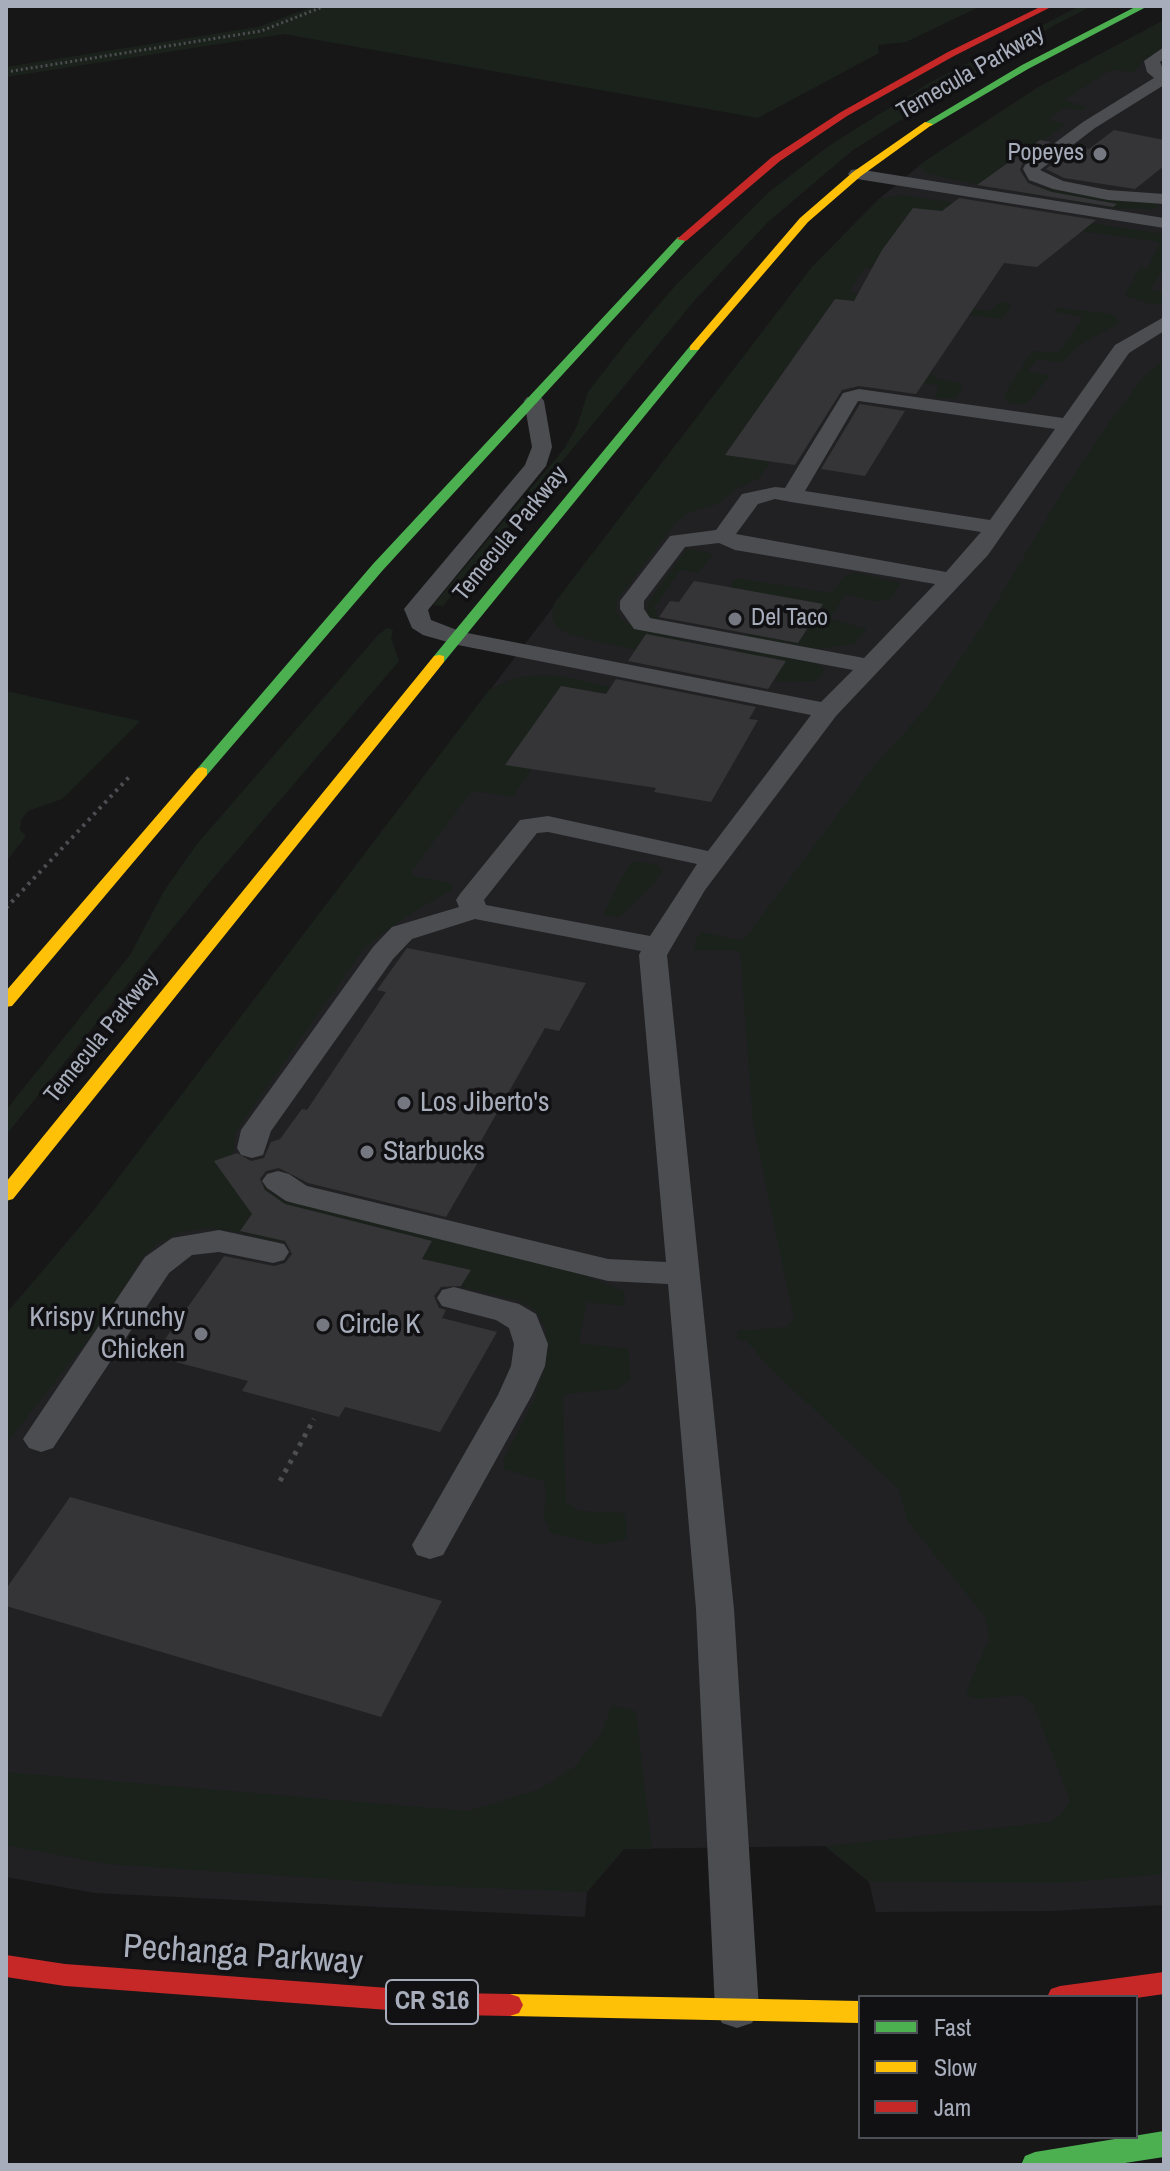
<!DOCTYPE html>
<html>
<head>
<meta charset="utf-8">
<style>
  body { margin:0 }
  #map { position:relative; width:1170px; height:2171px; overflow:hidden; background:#171718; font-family:"Archivo Narrow",sans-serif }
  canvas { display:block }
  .frame { position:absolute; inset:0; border:8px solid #a7adba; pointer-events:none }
  .legend { position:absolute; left:858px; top:1995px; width:280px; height:144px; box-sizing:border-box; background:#111114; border:2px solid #4d4f56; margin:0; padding:10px 14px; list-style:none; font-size:24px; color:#a7adba }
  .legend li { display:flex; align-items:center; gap:16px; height:40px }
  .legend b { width:40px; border:2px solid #4d4f56 }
</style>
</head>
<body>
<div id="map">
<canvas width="1170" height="2171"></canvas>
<div class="frame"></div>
<ul class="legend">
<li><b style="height:10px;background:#4caf50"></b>Fast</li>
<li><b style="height:10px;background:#ffc107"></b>Slow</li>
<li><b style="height:10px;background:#c62828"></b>Jam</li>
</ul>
</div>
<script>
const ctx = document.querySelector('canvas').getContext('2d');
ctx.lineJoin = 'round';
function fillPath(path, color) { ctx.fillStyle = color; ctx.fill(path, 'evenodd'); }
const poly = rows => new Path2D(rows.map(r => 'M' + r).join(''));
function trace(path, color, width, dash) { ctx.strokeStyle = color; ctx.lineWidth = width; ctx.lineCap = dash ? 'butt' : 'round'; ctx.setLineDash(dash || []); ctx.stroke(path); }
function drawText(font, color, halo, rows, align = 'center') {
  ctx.font = font + ' "Archivo Narrow",sans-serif'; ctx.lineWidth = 7; ctx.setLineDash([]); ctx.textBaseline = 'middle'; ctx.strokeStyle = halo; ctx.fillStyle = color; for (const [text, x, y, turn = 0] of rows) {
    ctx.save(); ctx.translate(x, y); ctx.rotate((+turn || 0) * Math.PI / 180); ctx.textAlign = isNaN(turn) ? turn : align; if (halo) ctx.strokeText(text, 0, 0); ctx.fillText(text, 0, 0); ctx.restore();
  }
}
fillPath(poly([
  [1164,20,1164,1905,1050,1911,876,1912,869,1882,825,1846,624,1849,587,1892,585,1917,95,1893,6,1877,6,1314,91,1214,812,267,879,199,925,161,1037,88]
]), '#212124');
fillPath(poly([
  [314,6,981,6,906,42,878,45,879,53,758,118,284,34,6,77,6,67,258,27],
  [1080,6,1092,6,1051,27,853,150,768,222,695,300,443,606,433,605,564,449,577,426,588,392,626,343,675,286,769,192,830,145,929,83],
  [1164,20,1164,45,1160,48,1162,48,1143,61,1134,72,1111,70,1065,100,1087,107,1081,110,1065,108,1048,120,1066,124,1016,160,1023,183,1074,194,1159,204,1157,209,1118,209,971,183,928,174,918,166,1037,88],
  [902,195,1164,234,1164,269,1151,289,1164,293,1164,304,1151,304,1125,296,1139,268,1147,269,1160,242,913,208,878,256,877,266,864,269,849,292,989,311,999,302,1008,302,1011,306,1002,319,835,299,795,354,933,373,932,376,938,379,960,383,963,387,955,399,935,398,939,388,936,385,825,369,726,454,771,462,758,479,738,488,720,503,688,513,677,522,617,600,616,610,621,619,633,627,734,652,738,648,812,662,823,667,824,672,817,681,780,682,595,641,568,634,555,626,552,617,554,604,562,593,812,267,879,199],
  [1059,308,1105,313,1114,315,1120,322,1077,347,1061,363,1037,359,1028,372,1051,375,1028,402,1018,405,1007,402,1004,398,1007,390,1032,351,1058,353,1083,317,1055,312,1053,310],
  [1164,359,1164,1874,1060,1883,870,1882,825,1846,1051,1822,1061,1815,1070,1801,1033,1704,1021,1695,979,1699,971,1697,966,1691,989,1639,985,1617,908,1522,898,1489,771,1369,747,1342,737,1339,737,1331,786,1327,794,1320,753,1124,740,951,694,950,697,936,702,932,738,940,746,937,874,766,929,705,981,628,1061,494,1103,431,1144,376],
  [687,548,713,554,699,573,681,570,654,608,659,617,655,622,647,614,647,604],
  [855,572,901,583,890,600,873,601,846,594,830,619,867,629,854,644,819,649,744,637,748,634,798,643,823,605,729,587,736,578,832,593,843,577],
  [387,628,393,630,391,638,399,661,211,881,6,1135,6,1110,130,955,164,891,197,844,378,635],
  [537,675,559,676,759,718,561,686,506,764,532,769,513,797,474,791,468,796,411,872,418,877,452,883,453,889,405,917,365,947,235,1133,234,1154,238,1194,264,1186,283,1200,578,1273,624,1291,625,1306,587,1302,579,1343,629,1349,630,1380,618,1389,563,1394,566,1503,581,1511,624,1513,627,1524,626,1539,601,1545,551,1533,544,1518,546,1488,543,1481,504,1469,503,1460,535,1398,546,1363,545,1328,535,1310,518,1300,461,1287,470,1270,291,1227,280,1242,238,1232,206,1228,182,1232,161,1241,143,1257,100,1325,6,1444,6,1314,91,1214,489,690,514,678],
  [6,691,140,721,62,799,28,811,21,820,20,830,26,836,6,862],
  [637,861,655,864,663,870,655,883,620,917,608,916,604,913,616,888,631,863],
  [612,1705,636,1711,652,1849,624,1849,587,1892,432,1886,106,1864,6,1845,6,1772,468,1811,540,1789,574,1767,601,1734]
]), '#1b221c');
fillPath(poly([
  [1114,130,1164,140,1164,166,1135,189,1064,178,1046,169,1076,146,1089,149],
  [1040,140,1051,142,1022,164,1020,170,1028,183,1052,192,1117,204,1113,207,977,185],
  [959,198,1096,220,1037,267,1004,263,916,394,859,386,842,390,795,465,725,455,835,299,854,301,882,250,913,208,942,211],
  [860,404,905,411,865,476,821,469],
  [694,581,712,584,823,604,798,643,659,617,670,601,679,602],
  [646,634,786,661,768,689,628,661],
  [616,679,756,707,749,719,758,720,711,802,654,792,656,788,505,765,561,686,606,694],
  [407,948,586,983,559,1031,545,1028,477,1148,485,1150,446,1217,308,1183,279,1168,266,1171,260,1179,265,1190,285,1204,432,1241,422,1259,471,1270,461,1286,441,1287,434,1296,439,1308,446,1310,442,1318,497,1332,440,1432,345,1407,339,1417,242,1391,248,1381,153,1356,224,1256,274,1266,285,1263,292,1254,285,1241,240,1231,252,1214,214,1161,237,1153,251,1161,264,1158,271,1142,280,1139,302,1109,307,1110,386,992,377,990],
  [70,1497,442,1601,381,1717,6,1606,6,1589]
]), '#353537');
trace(poly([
  [6,72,261,31,325,6]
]), '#4d4e52', 3, [2, 3]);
trace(poly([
  [6,908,130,776]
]), '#4d4e52', 4, [3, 5]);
trace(poly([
  [280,1481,314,1419]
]), '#4d4e52', 5, [4, 6]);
fillPath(poly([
  [1164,47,1164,59,1160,62,1164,71,1164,85,1095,128,1040,170,1063,181,1108,190,1164,194,1164,204,1108,200,1053,189,1029,180,1023,169,1025,165,1083,122,1154,78,1147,72,1144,61,1164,47],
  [857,169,1164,218,1164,228,851,178,848,174,851,170,857,169],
  [1164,317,1164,331,1129,353,988,555,836,716,705,890,667,955,734,1609,759,2009,752,2023,737,2028,722,2023,715,2009,696,1609,668,1284,608,1281,297,1204,286,1201,267,1188,262,1181,267,1174,278,1171,289,1174,307,1186,608,1259,666,1262,639,955,641,951,475,919,412,939,393,959,271,1131,263,1155,252,1158,241,1155,237,1148,241,1130,373,947,392,927,459,907,456,900,460,894,520,820,548,816,708,851,811,715,458,645,423,635,412,628,404,609,408,604,525,465,532,447,524,401,527,397,541,397,544,401,552,447,546,466,428,610,431,620,462,632,821,702,853,670,634,629,620,609,620,601,670,536,716,530,742,494,775,487,785,488,843,393,859,389,1063,418,1115,345,1164,317],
  [858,401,859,401,1055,429,990,520,805,491,858,401],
  [775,499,791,502,981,532,946,572,736,534,758,504,775,499],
  [719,543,735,550,935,584,864,658,650,618,644,609,644,601,685,547,719,543],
  [548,832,697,864,650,936,486,905,484,900,537,833,548,832],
  [219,1230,284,1244,289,1252,284,1260,273,1263,219,1252,192,1255,169,1273,53,1448,41,1452,29,1448,23,1439,29,1430,145,1257,172,1238,219,1230],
  [454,1287,519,1304,536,1314,548,1344,545,1366,532,1395,443,1555,430,1559,417,1555,412,1545,498,1395,511,1366,514,1344,509,1328,496,1320,442,1306,437,1298,442,1290,454,1287]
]), '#4b4d51');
fillPath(poly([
  [1137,6,1148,6,1028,69,931,126,923,124,1022,65,1137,6],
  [678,237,687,239,383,570,207,775,197,775,197,769,373,564,678,237],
  [690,346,700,348,444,662,434,662,434,656,690,346],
  [1164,2131,1164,2157,1112,2165,1021,2165,1025,2156,1035,2152,1164,2131]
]), '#4caf50');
fillPath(poly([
  [925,122,933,124,861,176,808,222,698,350,690,350,690,346,800,218,853,172,925,122],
  [439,655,444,656,444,662,13,1199,6,1201,6,1182,434,656,439,655],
  [202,767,207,769,207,775,12,1006,6,1007,6,991,197,769,202,767],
  [510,1994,860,2001,860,2023,510,2016,501,2013,497,2005,501,1997,510,1994]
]), '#ffc107');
fillPath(poly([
  [1042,6,1053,6,954,56,847,116,780,161,686,241,677,239,772,157,841,112,948,52,1042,6],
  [6,1955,65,1964,456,1993,510,1994,519,1997,523,2005,519,2013,510,2016,456,2015,65,1986,6,1977,6,1955],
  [1164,1972,1164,1994,1136,1998,1047,1997,1051,1989,1060,1986,1164,1972]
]), '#c62828');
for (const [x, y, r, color] of [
  [1100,154,8,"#757881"],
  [735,619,8,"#757881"],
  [404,1103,8,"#757881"],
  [367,1152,8,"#757881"],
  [323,1325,8,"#757881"],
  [201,1334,8,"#757881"]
]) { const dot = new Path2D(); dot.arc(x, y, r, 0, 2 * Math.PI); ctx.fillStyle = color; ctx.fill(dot); trace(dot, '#111114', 3); }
drawText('24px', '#a7adba', '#111114', [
  ["Temecula Parkway",971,73,-30],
  ["Temecula Parkway",511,534,-51],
  ["Temecula Parkway",102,1036,-51]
]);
drawText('24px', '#a7adba', '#111114', [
  ["Popeyes",1084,154],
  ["Del Taco",751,619,"left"]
], 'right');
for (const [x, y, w] of [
  [432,2002,92]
]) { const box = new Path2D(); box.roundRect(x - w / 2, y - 22, w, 44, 6); ctx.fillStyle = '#111114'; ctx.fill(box); trace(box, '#a7adba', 2); }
drawText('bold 26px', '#a7adba', null, [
  ["CR S16",432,2002]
]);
drawText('28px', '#a7adba', '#111114', [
  ["Los Jiberto's",420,1103],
  ["Starbucks",383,1152],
  ["Krispy Krunchy",185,1318,"right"],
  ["Chicken",185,1350,"right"],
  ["Circle K",339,1325]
], 'left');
drawText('34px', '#a7adba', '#111114', [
  ["Pechanga Parkway",243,1956,4]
]);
</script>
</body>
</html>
